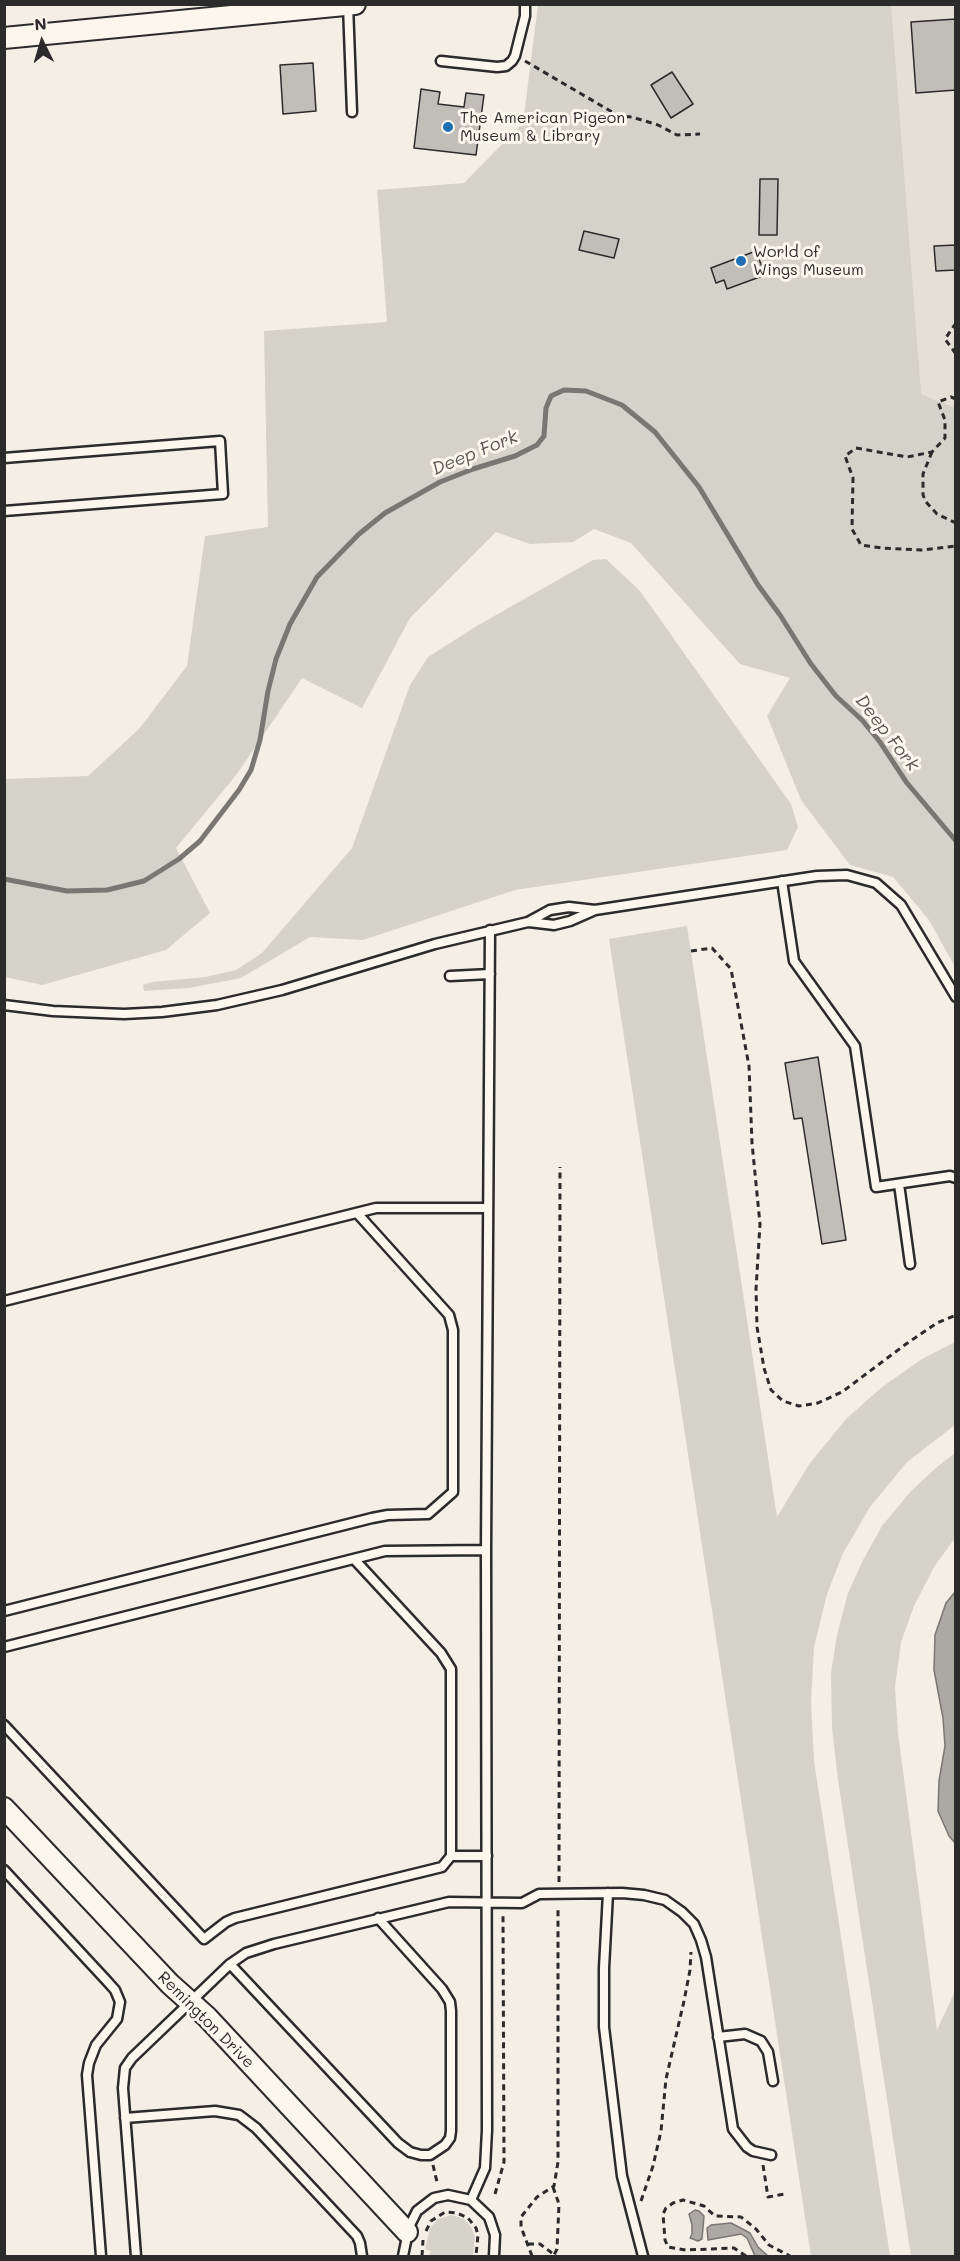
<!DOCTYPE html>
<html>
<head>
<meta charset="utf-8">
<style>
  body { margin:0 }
  #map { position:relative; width:960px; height:2261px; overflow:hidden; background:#f3efe4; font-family:Mali,sans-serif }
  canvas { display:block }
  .frame { position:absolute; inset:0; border:6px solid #2b2b2b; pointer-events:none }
  .north { position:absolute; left:12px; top:12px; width:60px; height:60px; -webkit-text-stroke:4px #fbf7ec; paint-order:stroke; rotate:355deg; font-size:16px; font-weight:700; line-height:24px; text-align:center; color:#2b2b2b }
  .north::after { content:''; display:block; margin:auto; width:21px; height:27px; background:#2b2b2b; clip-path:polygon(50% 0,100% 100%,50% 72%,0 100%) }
</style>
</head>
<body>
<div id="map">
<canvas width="960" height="2261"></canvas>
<div class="frame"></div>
<div class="north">N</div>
</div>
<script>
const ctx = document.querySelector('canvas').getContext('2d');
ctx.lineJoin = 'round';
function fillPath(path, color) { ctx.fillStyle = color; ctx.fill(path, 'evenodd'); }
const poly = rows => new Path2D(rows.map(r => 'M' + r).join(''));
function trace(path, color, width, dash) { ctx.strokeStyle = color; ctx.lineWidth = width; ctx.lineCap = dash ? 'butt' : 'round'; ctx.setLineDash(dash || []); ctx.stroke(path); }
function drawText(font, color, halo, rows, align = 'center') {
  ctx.font = font + ' Mali,sans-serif'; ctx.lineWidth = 6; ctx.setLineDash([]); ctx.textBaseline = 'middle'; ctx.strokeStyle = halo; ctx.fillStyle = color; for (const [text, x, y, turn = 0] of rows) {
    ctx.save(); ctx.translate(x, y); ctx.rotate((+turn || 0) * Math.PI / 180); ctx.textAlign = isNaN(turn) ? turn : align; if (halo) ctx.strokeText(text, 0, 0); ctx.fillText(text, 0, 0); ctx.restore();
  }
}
fillPath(poly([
  [834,5,955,5,955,738]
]), '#e4e0d6');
fillPath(poly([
  [538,5,891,5,921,394,955,408,955,967,929,920,893,877,850,865,801,800,767,716,790,678,740,664,631,543,594,529,573,542,530,544,496,532,410,618,362,708,302,678,237,774,176,848,210,913,166,950,42,985,5,977,4,779,88,776,139,729,187,666,205,536,268,527,264,331,387,322,377,190,464,183,523,123],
  [606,559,640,591,791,804,798,827,787,850,515,890,363,940,310,937,241,978,189,988,144,991,143,985,152,982,206,977,236,970,262,953,352,848,410,685,428,657,475,627,593,560],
  [687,926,777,1517,810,1463,846,1419,882,1387,922,1359,955,1342,955,1425,907,1462,870,1507,843,1553,827,1594,814,1647,811,1702,814,1761,890,2256,811,2256,609,939],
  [955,1453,955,1538,934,1567,914,1606,901,1642,895,1687,898,1733,937,2030,956,1989,955,2256,911,2256,838,1780,832,1728,831,1673,837,1635,848,1593,863,1560,882,1526,911,1491,937,1467],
  [451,2215,464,2219,471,2227,475,2236,473,2256,429,2255,431,2251,425,2249,430,2228,438,2219]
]), '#d5d2c9');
const water = poly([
  [955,1592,955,1843,949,1836,938,1811,939,1781,945,1746,943,1718,934,1670,935,1635,946,1603,955,1592],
  [695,2210,699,2211,704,2216,702,2239,698,2241,690,2238,692,2234,692,2225,689,2214,695,2210],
  [731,2223,750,2233,758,2247,768,2256,755,2256,747,2238,741,2234,708,2240,707,2228,711,2225,731,2223]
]);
fillPath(water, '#aca9a2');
trace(water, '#787772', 1.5);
trace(poly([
  [4,879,67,891,107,890,144,881,179,859,200,841,239,790,251,770,260,740,268,691,276,659,290,624,317,577,359,534,385,513,440,482,473,469,515,456,537,445,544,436,546,408,551,396,564,390,586,391,622,405,655,432,699,487,758,585,780,615,811,664,836,696,862,720,880,742,907,783,956,841]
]), '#787772', 5);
const building = poly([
  [956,19,956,90,916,93,911,22,956,19],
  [313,63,316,111,283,114,280,65,313,63],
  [672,72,693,104,671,118,651,85,672,72],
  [421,89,440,92,438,104,464,107,466,93,484,95,476,155,414,148,421,89],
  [760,179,778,179,777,235,759,235,760,179],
  [584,231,619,239,614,258,579,250,584,231],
  [956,245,956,270,936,271,934,246,956,245],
  [756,251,765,275,727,289,724,280,716,283,711,268,756,251],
  [818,1057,846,1240,822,1244,802,1118,794,1119,785,1063,818,1057]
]);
fillPath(building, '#c0beb6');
trace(building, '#2b2b2b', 1.5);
const service = poly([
  [348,5,352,112],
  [441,61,497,67,506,66,512,61,515,56,525,16,525,4],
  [4,458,220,441,223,494,4,511],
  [782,881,794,961,855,1046,876,1187,950,1176,956,1178],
  [529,922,554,925,570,921,595,910],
  [450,976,490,974],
  [4,1005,53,1011,124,1014,162,1012,217,1005,282,990,435,944,528,922,550,910,569,907,595,910,817,876,847,875,876,883,901,905,956,997],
  [899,1184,910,1264],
  [4,1301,376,1208,487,1208],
  [4,1611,372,1518,388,1515,428,1514,453,1492,453,1330,449,1315,357,1213],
  [4,1647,385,1551,486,1550],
  [4,1725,204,1939,226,1922,235,1918,442,1867,451,1856,451,1669,441,1653,354,1559],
  [451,1856,487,1856],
  [4,1870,106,1980,115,1990,120,2002,117,2019,96,2045,89,2063,87,2075,101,2256],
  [608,1893,604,1968,604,2027,622,2176,643,2256],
  [230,1964,398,2143,410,2152,421,2155,430,2155,445,2145,450,2138,451,2131,451,2011,450,2002,442,1989,378,1918],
  [718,2037,745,2034,761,2041,768,2052,773,2081],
  [125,2118,215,2111,239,2115,256,2128,357,2236,360,2243,362,2256],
  [471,2200,485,2168,487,2130,486,1550,490,930],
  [136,2256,123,2088,125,2068,132,2058,230,1964,246,1953,274,1944,449,1902,522,1903,539,1894,622,1893,644,1895,665,1900,682,1912,694,1924,701,1940,706,1957,733,2129,747,2147,753,2151,771,2155],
  [403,2256,409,2227,417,2211,434,2198,448,2195,471,2200,489,2217,495,2235,494,2256]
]);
const tertiary = poly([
  [4,38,355,4],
  [4,1808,170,1984,207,2017,407,2232]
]);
trace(service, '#2b2b2b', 13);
trace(tertiary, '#2b2b2b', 24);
trace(poly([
  [525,61,619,116,632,117,658,125,677,135,700,134],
  [956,323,945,339,956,354],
  [956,399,951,397,938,402,945,420,945,438,932,452,907,457,856,448,845,456,853,478,852,529,861,545,882,548,922,550,956,546],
  [932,452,923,474,923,495,926,502,937,514,956,523],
  [691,951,712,948,731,969,749,1066,752,1143,760,1224,756,1289,757,1327,764,1368,771,1390,783,1401,799,1406,818,1403,842,1392,906,1344,937,1323,956,1315],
  [559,1882,560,1167],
  [433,2165,437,2182],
  [763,2165,768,2197,785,2194],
  [553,2187,559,2204,557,2249,554,2255],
  [495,2194,504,2162,503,1916],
  [641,2201,653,2166,661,2131,666,2079,684,2001,690,1970,691,1952],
  [426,2231,431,2221,445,2212,457,2213,468,2218,476,2228,478,2235,476,2256],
  [528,2244,540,2244,556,2256],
  [422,2256,423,2240],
  [532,2256,521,2227,521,2217,537,2197,554,2186,558,2162,558,1907],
  [746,2256,734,2248,686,2250,668,2247,665,2240,663,2214,666,2208,673,2203,683,2200,704,2206,715,2216,741,2217,756,2229,769,2245,790,2256]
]), '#2b2b2b', 3, [6, 4.5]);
trace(service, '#fbf7ec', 8);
trace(tertiary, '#fbf7ec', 20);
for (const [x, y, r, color] of [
  [448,127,6,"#1f6fb2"],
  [741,261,6,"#1f6fb2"]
]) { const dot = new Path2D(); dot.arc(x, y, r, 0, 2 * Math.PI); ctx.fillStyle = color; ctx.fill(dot); trace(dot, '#fbf7ec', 2); }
drawText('16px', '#2b2b2b', '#fbf7ec', [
  ["The American Pigeon",460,118],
  ["Museum & Library",460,136],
  ["World of",753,252],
  ["Wings Museum",753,270]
], 'left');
drawText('16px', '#2b2b2b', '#fbf7ec', [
  ["Remington Drive",206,2020,45]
]);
drawText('italic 18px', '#585755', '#fbf7ec', [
  ["Deep Fork",475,453,-22],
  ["Deep Fork",887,733,52]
]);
</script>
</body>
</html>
